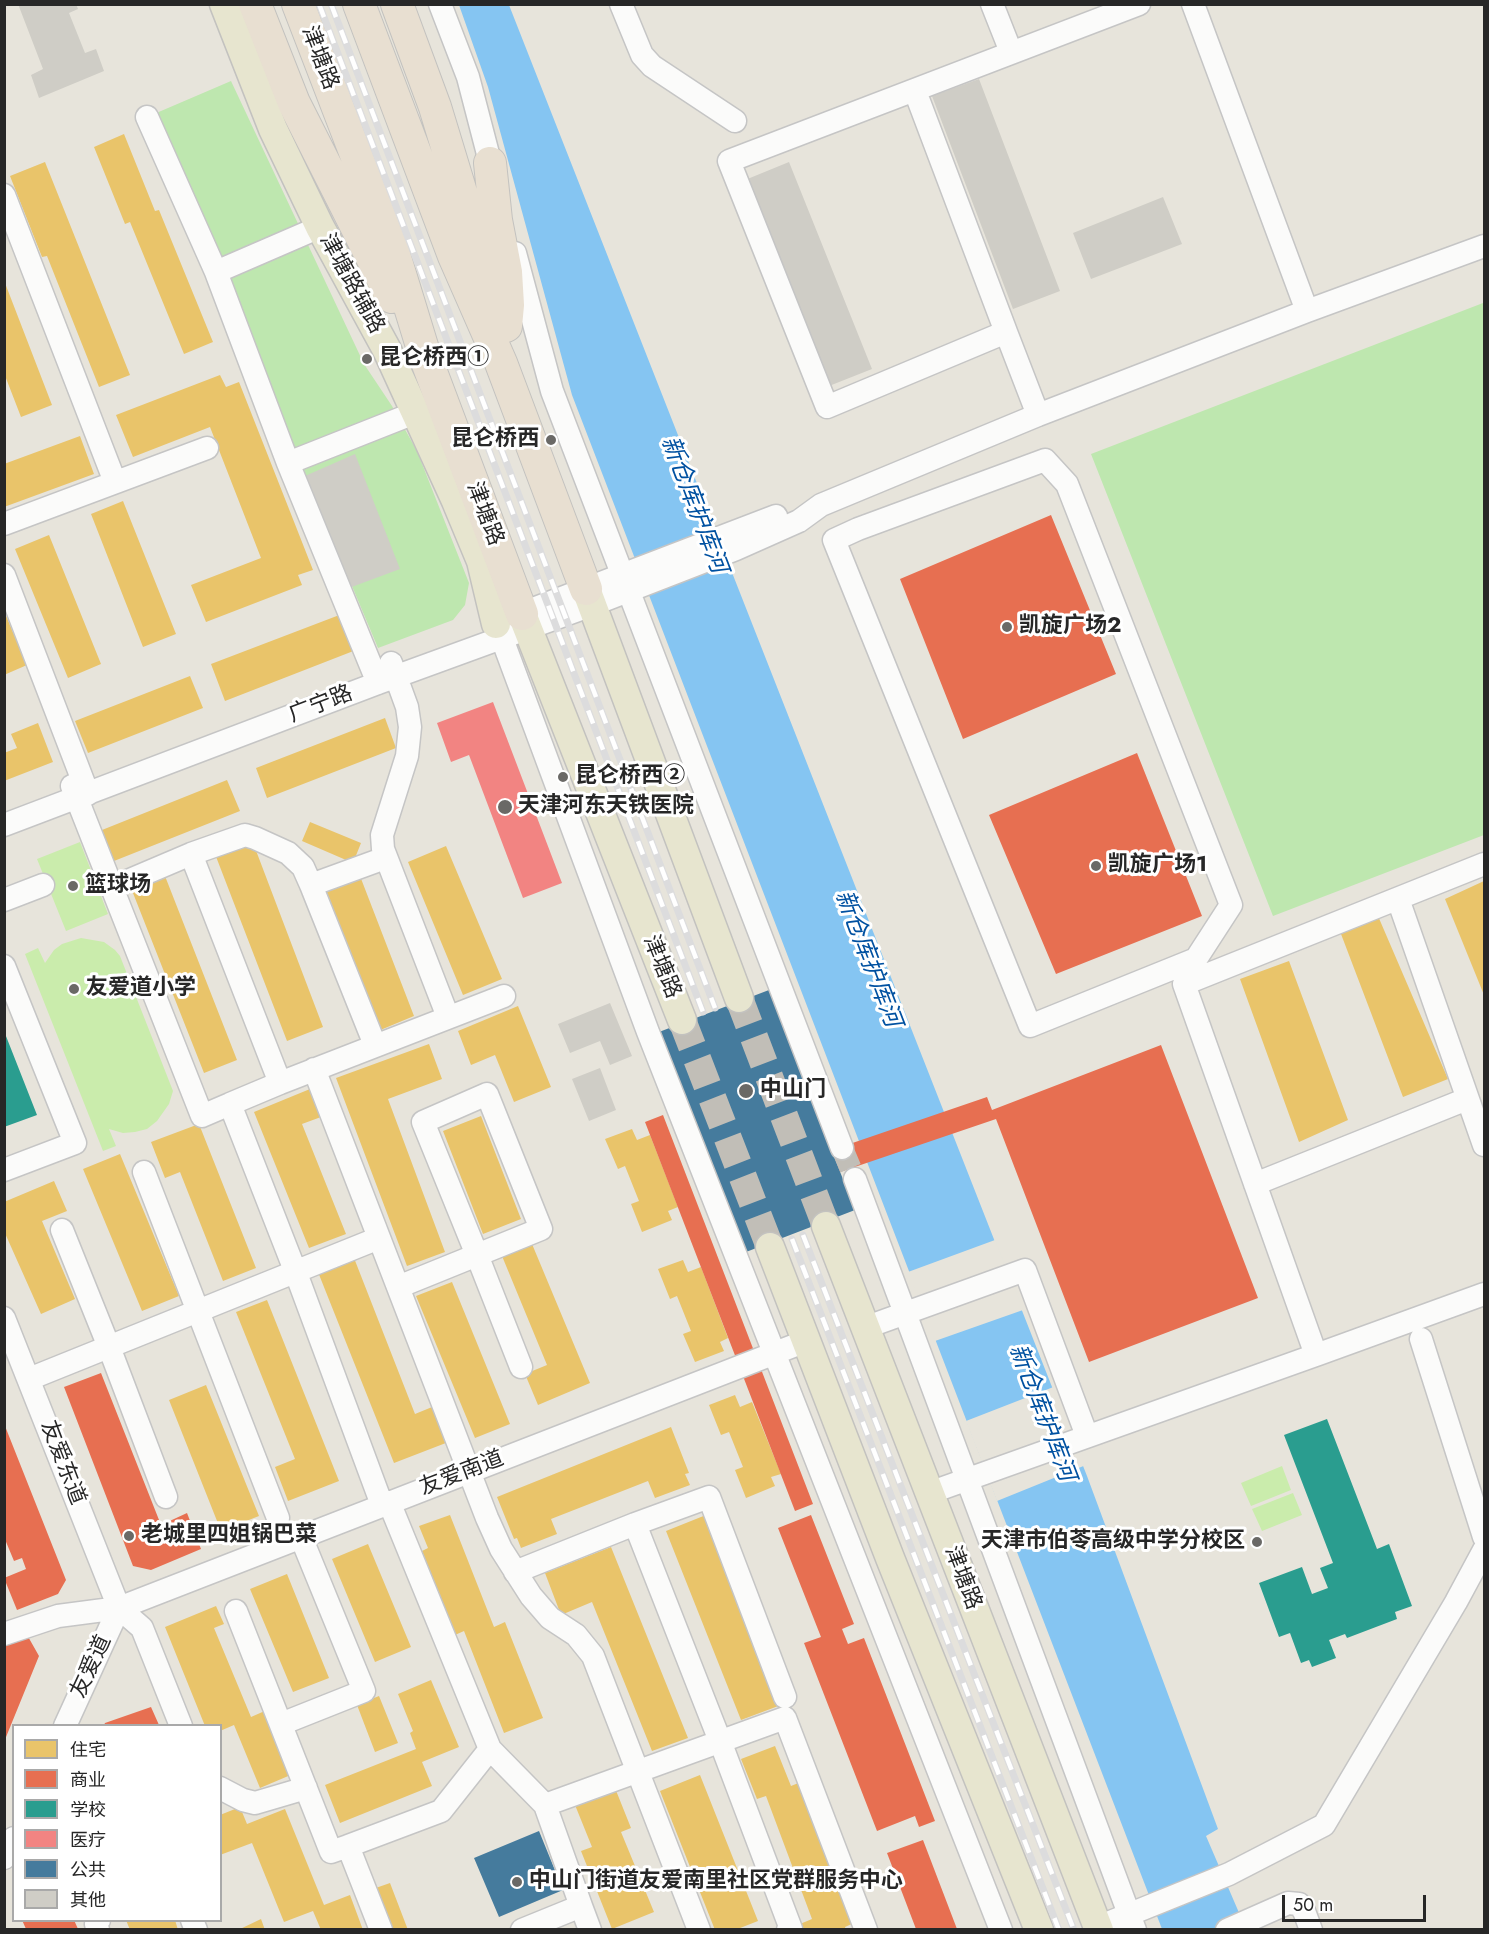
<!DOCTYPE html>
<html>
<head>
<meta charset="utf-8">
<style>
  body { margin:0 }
  #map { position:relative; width:1489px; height:1934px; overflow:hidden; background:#e7e4db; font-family:Jost,"Noto Sans SC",sans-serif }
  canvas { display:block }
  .frame { position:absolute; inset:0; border:6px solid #272727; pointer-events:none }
  .legend { position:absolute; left:12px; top:1724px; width:210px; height:198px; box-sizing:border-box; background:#fff; border:2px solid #a9a9a9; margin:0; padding:8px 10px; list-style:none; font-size:18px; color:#272727 }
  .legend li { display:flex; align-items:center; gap:12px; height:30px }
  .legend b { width:30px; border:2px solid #a9a9a9 }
  .scale { position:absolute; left:1282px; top:1895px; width:144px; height:27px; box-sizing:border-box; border:3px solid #272727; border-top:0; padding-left:8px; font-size:18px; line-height:21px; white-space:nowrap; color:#272727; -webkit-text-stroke:4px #fff; paint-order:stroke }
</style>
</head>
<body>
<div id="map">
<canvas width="1489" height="1934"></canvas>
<div class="frame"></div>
<ul class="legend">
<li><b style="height:16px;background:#e9c46a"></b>住宅</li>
<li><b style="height:16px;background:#e76f51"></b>商业</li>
<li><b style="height:16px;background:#2a9d8f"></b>学校</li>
<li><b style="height:16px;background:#f28482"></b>医疗</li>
<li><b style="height:16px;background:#457b9d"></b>公共</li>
<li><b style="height:16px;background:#cfcdc6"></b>其他</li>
</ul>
<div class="scale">50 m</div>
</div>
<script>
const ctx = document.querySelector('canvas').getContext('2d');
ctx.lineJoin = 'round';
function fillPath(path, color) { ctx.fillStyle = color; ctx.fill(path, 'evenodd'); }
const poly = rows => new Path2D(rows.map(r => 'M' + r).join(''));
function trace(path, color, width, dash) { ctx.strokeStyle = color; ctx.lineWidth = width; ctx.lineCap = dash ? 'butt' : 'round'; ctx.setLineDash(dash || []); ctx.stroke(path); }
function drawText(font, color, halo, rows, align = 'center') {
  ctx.font = font + ' Jost,"Noto Sans SC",sans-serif'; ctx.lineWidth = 6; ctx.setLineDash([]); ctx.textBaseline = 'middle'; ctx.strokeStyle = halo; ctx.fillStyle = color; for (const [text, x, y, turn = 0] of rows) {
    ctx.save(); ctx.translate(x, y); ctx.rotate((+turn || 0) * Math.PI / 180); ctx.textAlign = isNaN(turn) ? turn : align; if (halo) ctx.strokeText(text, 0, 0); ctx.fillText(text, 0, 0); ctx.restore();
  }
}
fillPath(poly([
  [231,81,364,364,392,406,417,451,469,583,465,605,453,620,378,648,154,114],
  [1483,303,1484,308,1484,835,1273,916,1091,454]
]), '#bee7af');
fillPath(poly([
  [80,842,108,914,66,931,37,859],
  [81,938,104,942,115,950,120,956,173,1091,169,1104,157,1121,147,1129,135,1132,123,1133,109,1129,116,1146,103,1151,25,954,38,948,45,963,54,950,62,944],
  [1282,1466,1291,1490,1251,1506,1241,1483],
  [1293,1493,1302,1515,1262,1531,1252,1509]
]), '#caecac');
fillPath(poly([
  [459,5,509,5,1087,1476,1218,1829,1206,1836,1246,1929,1162,1929,572,395,488,87]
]), '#85c5f2');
fillPath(poly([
  [995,1240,1023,1310,935,1341,908,1272],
  [1056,1386,1086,1465,997,1501,966,1421]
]), '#e7e4db');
fillPath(poly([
  [124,134,155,211,159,210,213,342,184,354,130,222,125,224,94,147],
  [45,162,130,375,99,387,47,256,42,257,10,176],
  [5,283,52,405,21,417,4,373],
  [220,375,226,387,239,382,313,570,298,575,302,585,206,622,191,585,261,558,210,427,133,457,116,415],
  [80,436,94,474,4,507,4,464],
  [123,501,176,634,143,647,91,514],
  [49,535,101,664,68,678,15,549],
  [4,611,27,665,4,675],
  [342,614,356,650,225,701,211,664],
  [190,676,203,708,88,753,75,721],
  [385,718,396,748,267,798,256,768],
  [38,723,53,762,4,781,4,753,17,748,11,734],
  [227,780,240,811,114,861,102,830],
  [310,822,361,843,353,863,302,841],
  [252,840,323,1027,287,1041,215,854],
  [446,846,502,979,463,995,408,862],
  [165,876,237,1060,204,1073,131,888],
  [360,876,414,1016,378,1031,323,890],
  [1484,881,1484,995,1445,899],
  [1378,916,1448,1079,1403,1097,1341,934],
  [1289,961,1348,1120,1299,1142,1240,979],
  [518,1006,551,1087,514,1102,495,1055,471,1065,458,1031],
  [429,1044,442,1079,388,1099,445,1252,407,1266,336,1078],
  [310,1089,321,1117,302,1124,346,1234,309,1248,254,1112],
  [481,1116,521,1219,483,1234,443,1131],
  [199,1124,256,1268,223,1281,180,1172,165,1178,151,1142],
  [632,1129,637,1140,650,1135,678,1207,668,1211,672,1220,642,1232,631,1204,639,1201,625,1166,618,1169,605,1139],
  [120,1154,179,1296,142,1311,83,1169],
  [54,1181,67,1211,42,1221,75,1299,41,1314,4,1231,4,1202],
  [532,1244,590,1383,538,1405,525,1374,547,1365,502,1256],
  [354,1258,415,1414,437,1405,451,1441,394,1463,318,1272],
  [683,1260,688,1272,701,1267,728,1338,720,1342,724,1351,695,1362,683,1334,691,1331,677,1296,670,1299,658,1269],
  [452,1282,510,1424,475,1438,416,1296],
  [267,1300,339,1481,288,1501,275,1467,295,1459,236,1312],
  [206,1385,259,1516,221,1531,169,1400],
  [735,1395,740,1407,752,1402,781,1474,771,1477,775,1486,746,1498,735,1470,743,1467,729,1432,721,1435,709,1405],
  [671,1427,689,1473,685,1474,690,1485,655,1498,648,1481,551,1519,557,1534,521,1548,517,1538,514,1539,497,1497],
  [450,1515,494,1627,505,1622,543,1718,504,1733,464,1631,455,1635,422,1551,428,1548,419,1526],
  [706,1515,781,1705,741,1720,666,1531],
  [368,1544,411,1647,375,1662,332,1559],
  [611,1547,688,1738,652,1751,592,1602,561,1615,545,1573],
  [287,1574,329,1678,293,1692,250,1589],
  [216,1606,224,1624,214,1628,251,1717,267,1710,293,1774,260,1788,234,1725,220,1731,220,1726,205,1726,165,1627],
  [431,1680,459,1747,422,1762,432,1786,340,1823,325,1785,416,1749,410,1733,413,1731,398,1694],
  [379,1696,398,1743,375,1752,357,1705],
  [775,1746,791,1786,801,1782,854,1923,845,1927,846,1930,802,1930,800,1924,812,1919,766,1796,757,1799,741,1759],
  [700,1775,758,1921,735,1930,715,1930,660,1791],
  [615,1788,631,1828,621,1832,654,1912,612,1929,581,1851,592,1847,575,1805],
  [240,1807,247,1824,285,1809,324,1905,350,1895,363,1930,321,1930,313,1911,284,1922,252,1843,220,1855,220,1815],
  [390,1883,408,1930,386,1930,370,1890],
  [261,1919,265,1930,238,1930],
  [126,1920,175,1920,178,1930,130,1930]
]), '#e9c46a');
fillPath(poly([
  [1051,515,1116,674,963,739,900,579],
  [1137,753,1202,916,1056,974,989,815],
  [1161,1045,1258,1298,1089,1362,996,1119,840,1172,832,1150,987,1097,992,1110],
  [663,1115,813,1504,795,1511,645,1122],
  [101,1373,161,1525,187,1513,201,1549,151,1570,133,1566,64,1387],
  [5,1426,66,1580,58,1594,17,1610,4,1578,26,1569,22,1558,14,1561,4,1537],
  [811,1515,854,1624,842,1629,848,1644,864,1638,935,1821,919,1827,915,1816,877,1831,804,1643,821,1637,778,1528],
  [26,1633,39,1656,4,1742,4,1641],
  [151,1707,159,1725,104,1725,105,1723],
  [923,1840,957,1929,916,1929,887,1853],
  [22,1920,74,1920,78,1929,26,1929]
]), '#e76f51');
fillPath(poly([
  [4,1031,37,1115,4,1127],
  [1327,1419,1377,1549,1389,1544,1412,1606,1395,1612,1397,1619,1347,1638,1345,1634,1329,1640,1336,1658,1312,1667,1309,1660,1301,1663,1290,1633,1279,1637,1259,1583,1302,1567,1312,1594,1328,1588,1320,1568,1333,1563,1284,1435]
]), '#2a9d8f');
fillPath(poly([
  [493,702,562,883,523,898,469,755,451,762,437,723]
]), '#f28482');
fillPath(poly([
  [769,990,855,1210,746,1252,659,1032],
  [539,1831,563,1890,499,1917,474,1858]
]), '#457b9d');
fillPath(poly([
  [18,4,76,4,78,9,69,13,85,53,96,49,104,71,39,98,31,75,43,69],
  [979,79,1060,291,1013,309,932,96],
  [789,162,872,369,829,386,745,180],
  [1163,197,1182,244,1091,279,1073,233],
  [355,454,400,569,349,588,305,476],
  [610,1003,632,1056,610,1065,600,1041,570,1053,558,1024],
  [600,1068,616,1110,589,1121,572,1079]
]), '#cfcdc6');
trace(poly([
  [842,1148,855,1179]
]), '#c1beb7', 22, [22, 11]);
trace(poly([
  [739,998,826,1226],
  [682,1020,770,1247]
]), '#c1beb7', 28, [28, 14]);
const minor = poly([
  [440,4,468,77,494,177],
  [621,4,642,55,652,66,735,121],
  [992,4,1011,52],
  [1193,4,1307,311],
  [915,91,1006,332],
  [147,117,216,272,288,463],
  [4,195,115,482],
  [515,253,552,391,842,1148],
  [216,272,320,227],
  [1038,415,1006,332,827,407,729,161,1139,4],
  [1045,460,1067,484,1231,905,1196,959,1030,1026,834,540,858,529,1045,460],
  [4,524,207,448],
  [4,575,88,794],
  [507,619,776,516],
  [497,625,648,1032,1001,1930],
  [391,663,407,707,410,727,407,756,382,835,383,849,448,1017],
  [378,683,288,463,417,412],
  [72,786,202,1116,230,1104],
  [4,825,378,683,592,605,736,549,799,521,821,505,1038,415,1307,311,1484,246],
  [191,854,280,1083],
  [311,885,375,1045],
  [111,888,191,854,245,835,255,838,288,853,303,867,311,885,385,858],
  [1398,899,1484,1145],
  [4,900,43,885],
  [4,966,75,1143,4,1170],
  [314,1069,487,1518,501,1549,531,1596,550,1618,576,1635,593,1656,699,1930],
  [144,1172,278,1518],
  [855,1179,1135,1930],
  [1255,1184,1467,1099],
  [62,1230,109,1347,166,1497],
  [398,1287,477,1255,541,1229,487,1094,423,1122,477,1255,521,1367],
  [4,1318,119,1608],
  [867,1327,1025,1270,1087,1436],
  [1421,1339,1484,1537],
  [1316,1355,1484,1294],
  [29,1379,379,1238],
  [929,1493,1316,1355,1184,984,1484,864],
  [382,1505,296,1273,230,1104,280,1083,504,996],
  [635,1524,709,1497,785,1697],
  [515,1572,635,1524,720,1741,791,1929,788,1930],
  [119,1608,142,1628,181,1726],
  [236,1611,331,1852,348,1846],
  [4,1634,58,1616,119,1608,806,1341],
  [281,1724,364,1691,301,1537],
  [65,1726,119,1608],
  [490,1749,545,1805],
  [220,1788,243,1800,255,1803,306,1788],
  [4,1858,14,1838],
  [581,1906,590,1930],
  [192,1920,196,1930],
  [1098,1927,1229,1874,1324,1825,1456,1602,1484,1550],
  [98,1930,96,1924,99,1920],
  [381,1930,348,1846,441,1811,490,1749,389,1502],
  [522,1930,581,1906,545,1805,785,1718,866,1930],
  [1227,1930,1288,1903,1299,1904,1304,1911,1311,1930]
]);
const major = poly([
  [224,4,273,129,320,227,387,350,456,501,481,561,496,624],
  [586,589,739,998],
  [508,596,522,614,682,1020],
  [826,1226,1099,1930],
  [770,1247,890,1558,1039,1930]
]);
const highway = poly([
  [255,4,294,103,392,297],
  [298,4,392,248,425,356,522,614],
  [359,4,454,256,501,363,586,589],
  [397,4,435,107,480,255,489,306],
  [490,163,496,220,506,272,508,305,506,326]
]);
trace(minor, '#c5c5c5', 25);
trace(major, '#c3c2bf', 31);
trace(highway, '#c3c2bf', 34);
trace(minor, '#fbfbfa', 22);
trace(major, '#e7e5cf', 28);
trace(highway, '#e8dfd1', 32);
const rail = poly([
  [319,4,703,1012],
  [331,4,715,1008],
  [803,1235,1074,1930],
  [792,1239,1059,1930]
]);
trace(rail, '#dcdcdd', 7);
trace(rail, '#fff', 4.5, [14]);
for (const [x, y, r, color] of [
  [367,359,6,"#6a6966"],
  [551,440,6,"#6a6966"],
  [1007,627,6,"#6a6966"],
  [563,777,6,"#6a6966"],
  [505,807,8,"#6a6966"],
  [1096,866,6,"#6a6966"],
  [73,886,6,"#6a6966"],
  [74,989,6,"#6a6966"],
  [746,1091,8,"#6a6966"],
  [129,1536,6,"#6a6966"],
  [1257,1542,6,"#6a6966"],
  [517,1882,6,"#6a6966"]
]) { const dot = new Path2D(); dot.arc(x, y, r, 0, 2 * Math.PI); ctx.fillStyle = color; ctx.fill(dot); trace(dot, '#fff', 2); }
drawText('22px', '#272727', '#fff', [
  ["津塘路",319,58,69],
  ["津塘路辅路",351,284,61],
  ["津塘路",484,514,69],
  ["广宁路",321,705,-21],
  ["津塘路",661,967,68],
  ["友爱东道",62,1463,69],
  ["友爱南道",462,1474,-21],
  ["津塘路",962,1578,69],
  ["友爱道",92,1667,-65]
]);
drawText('bold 22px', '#272727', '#fff', [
  ["昆仑桥西①",379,359],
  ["昆仑桥西",539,440,"right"],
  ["凯旋广场2",1019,627],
  ["昆仑桥西②",575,777],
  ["天津河东天铁医院",518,807],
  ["凯旋广场1",1108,866],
  ["篮球场",85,886],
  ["友爱道小学",86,989],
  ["中山门",760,1091],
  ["老城里四姐锅巴菜",141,1536],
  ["天津市伯苓高级中学分校区",1245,1542,"right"],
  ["中山门街道友爱南里社区党群服务中心",529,1882]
], 'left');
drawText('italic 24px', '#0051a1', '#fff', [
  ["新仓库护库河",693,505,69],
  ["新仓库护库河",867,959,69],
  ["新仓库护库河",1041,1413,69]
]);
</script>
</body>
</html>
